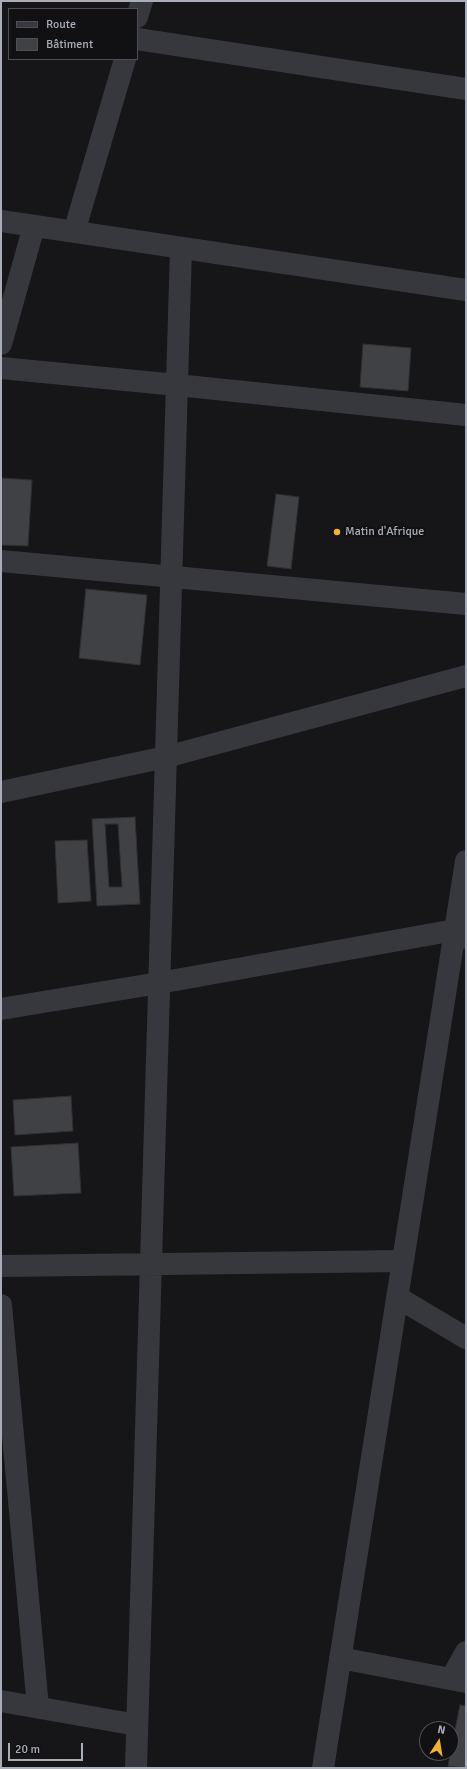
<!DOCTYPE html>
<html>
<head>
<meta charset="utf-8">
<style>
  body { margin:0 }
  #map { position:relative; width:467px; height:1769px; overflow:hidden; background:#161618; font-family:Signika,sans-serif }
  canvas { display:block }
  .frame { position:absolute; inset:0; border:2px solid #a8adb8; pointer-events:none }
  .legend { position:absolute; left:8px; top:8px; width:130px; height:52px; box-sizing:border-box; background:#111113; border:1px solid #4d4f55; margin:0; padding:5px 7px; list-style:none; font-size:12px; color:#a8adb8 }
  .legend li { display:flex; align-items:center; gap:8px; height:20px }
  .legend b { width:20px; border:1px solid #4d4f55 }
  .north { position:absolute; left:419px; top:1721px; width:40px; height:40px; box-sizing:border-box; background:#111113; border:1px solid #4d4f55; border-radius:50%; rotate:12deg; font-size:11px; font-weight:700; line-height:16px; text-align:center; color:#a8adb8 }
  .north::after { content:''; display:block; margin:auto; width:14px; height:18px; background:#f2b134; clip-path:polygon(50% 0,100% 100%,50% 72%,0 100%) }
  .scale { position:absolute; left:8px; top:1743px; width:75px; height:18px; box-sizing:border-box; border:2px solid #a8adb8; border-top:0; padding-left:5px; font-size:12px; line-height:14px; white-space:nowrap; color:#a8adb8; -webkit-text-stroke:3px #111113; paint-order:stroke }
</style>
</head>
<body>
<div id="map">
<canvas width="467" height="1769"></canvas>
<div class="frame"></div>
<ul class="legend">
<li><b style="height:5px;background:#37383d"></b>Route</li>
<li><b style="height:11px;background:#404145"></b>Bâtiment</li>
</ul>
<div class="north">N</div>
<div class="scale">20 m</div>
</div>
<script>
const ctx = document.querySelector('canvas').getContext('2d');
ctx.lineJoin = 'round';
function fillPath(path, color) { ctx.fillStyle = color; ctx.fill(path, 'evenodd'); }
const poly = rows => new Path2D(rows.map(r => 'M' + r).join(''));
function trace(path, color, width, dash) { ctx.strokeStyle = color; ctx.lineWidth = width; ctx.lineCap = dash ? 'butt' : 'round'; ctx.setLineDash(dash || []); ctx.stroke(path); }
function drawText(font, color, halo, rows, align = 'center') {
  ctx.font = font + ' Signika,sans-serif'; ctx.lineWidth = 4; ctx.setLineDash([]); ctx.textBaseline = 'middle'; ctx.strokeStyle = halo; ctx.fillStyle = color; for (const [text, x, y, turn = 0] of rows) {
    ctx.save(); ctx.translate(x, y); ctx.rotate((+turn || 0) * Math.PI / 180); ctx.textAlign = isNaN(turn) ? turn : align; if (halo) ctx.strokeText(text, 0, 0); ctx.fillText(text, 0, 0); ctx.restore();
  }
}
const building = poly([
  [363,344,411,348,408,391,360,387,363,344],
  [1,478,32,480,28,546,1,545,1,478],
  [276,494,299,497,291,569,267,566,276,494],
  [86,589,147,595,140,665,79,658,86,589],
  [135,817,140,904,97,906,92,819,135,817],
  [105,824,118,824,122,887,109,887,105,824],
  [87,840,91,901,58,903,55,841,87,840],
  [71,1096,73,1131,15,1135,13,1100,71,1096],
  [78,1143,81,1193,14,1196,11,1147,78,1143],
  [460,1705,466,1706,466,1768,448,1766,460,1705]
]);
fillPath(building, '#404145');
trace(building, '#303034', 1);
trace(poly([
  [137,17,142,1],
  [137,39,466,89],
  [1,221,466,290],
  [74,232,125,59],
  [1,344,34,226],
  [1,368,177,385,466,415],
  [1,561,466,604],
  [1,792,166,757,466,676],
  [1,1009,159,983,455,930,466,938],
  [1,1266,403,1261],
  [397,1297,466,1338],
  [1,1305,38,1707],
  [340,1658,466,1682],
  [451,1679,466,1652],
  [1,1701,137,1725],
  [136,1768,181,248],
  [323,1768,466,861]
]), '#37383d', 22);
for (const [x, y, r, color] of [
  [337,532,4,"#f2b134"]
]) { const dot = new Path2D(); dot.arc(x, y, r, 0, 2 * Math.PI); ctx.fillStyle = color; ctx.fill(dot); trace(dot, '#111113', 1.5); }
drawText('12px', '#a8adb8', '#111113', [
  ["Matin d'Afrique",345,532]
], 'left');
</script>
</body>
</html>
